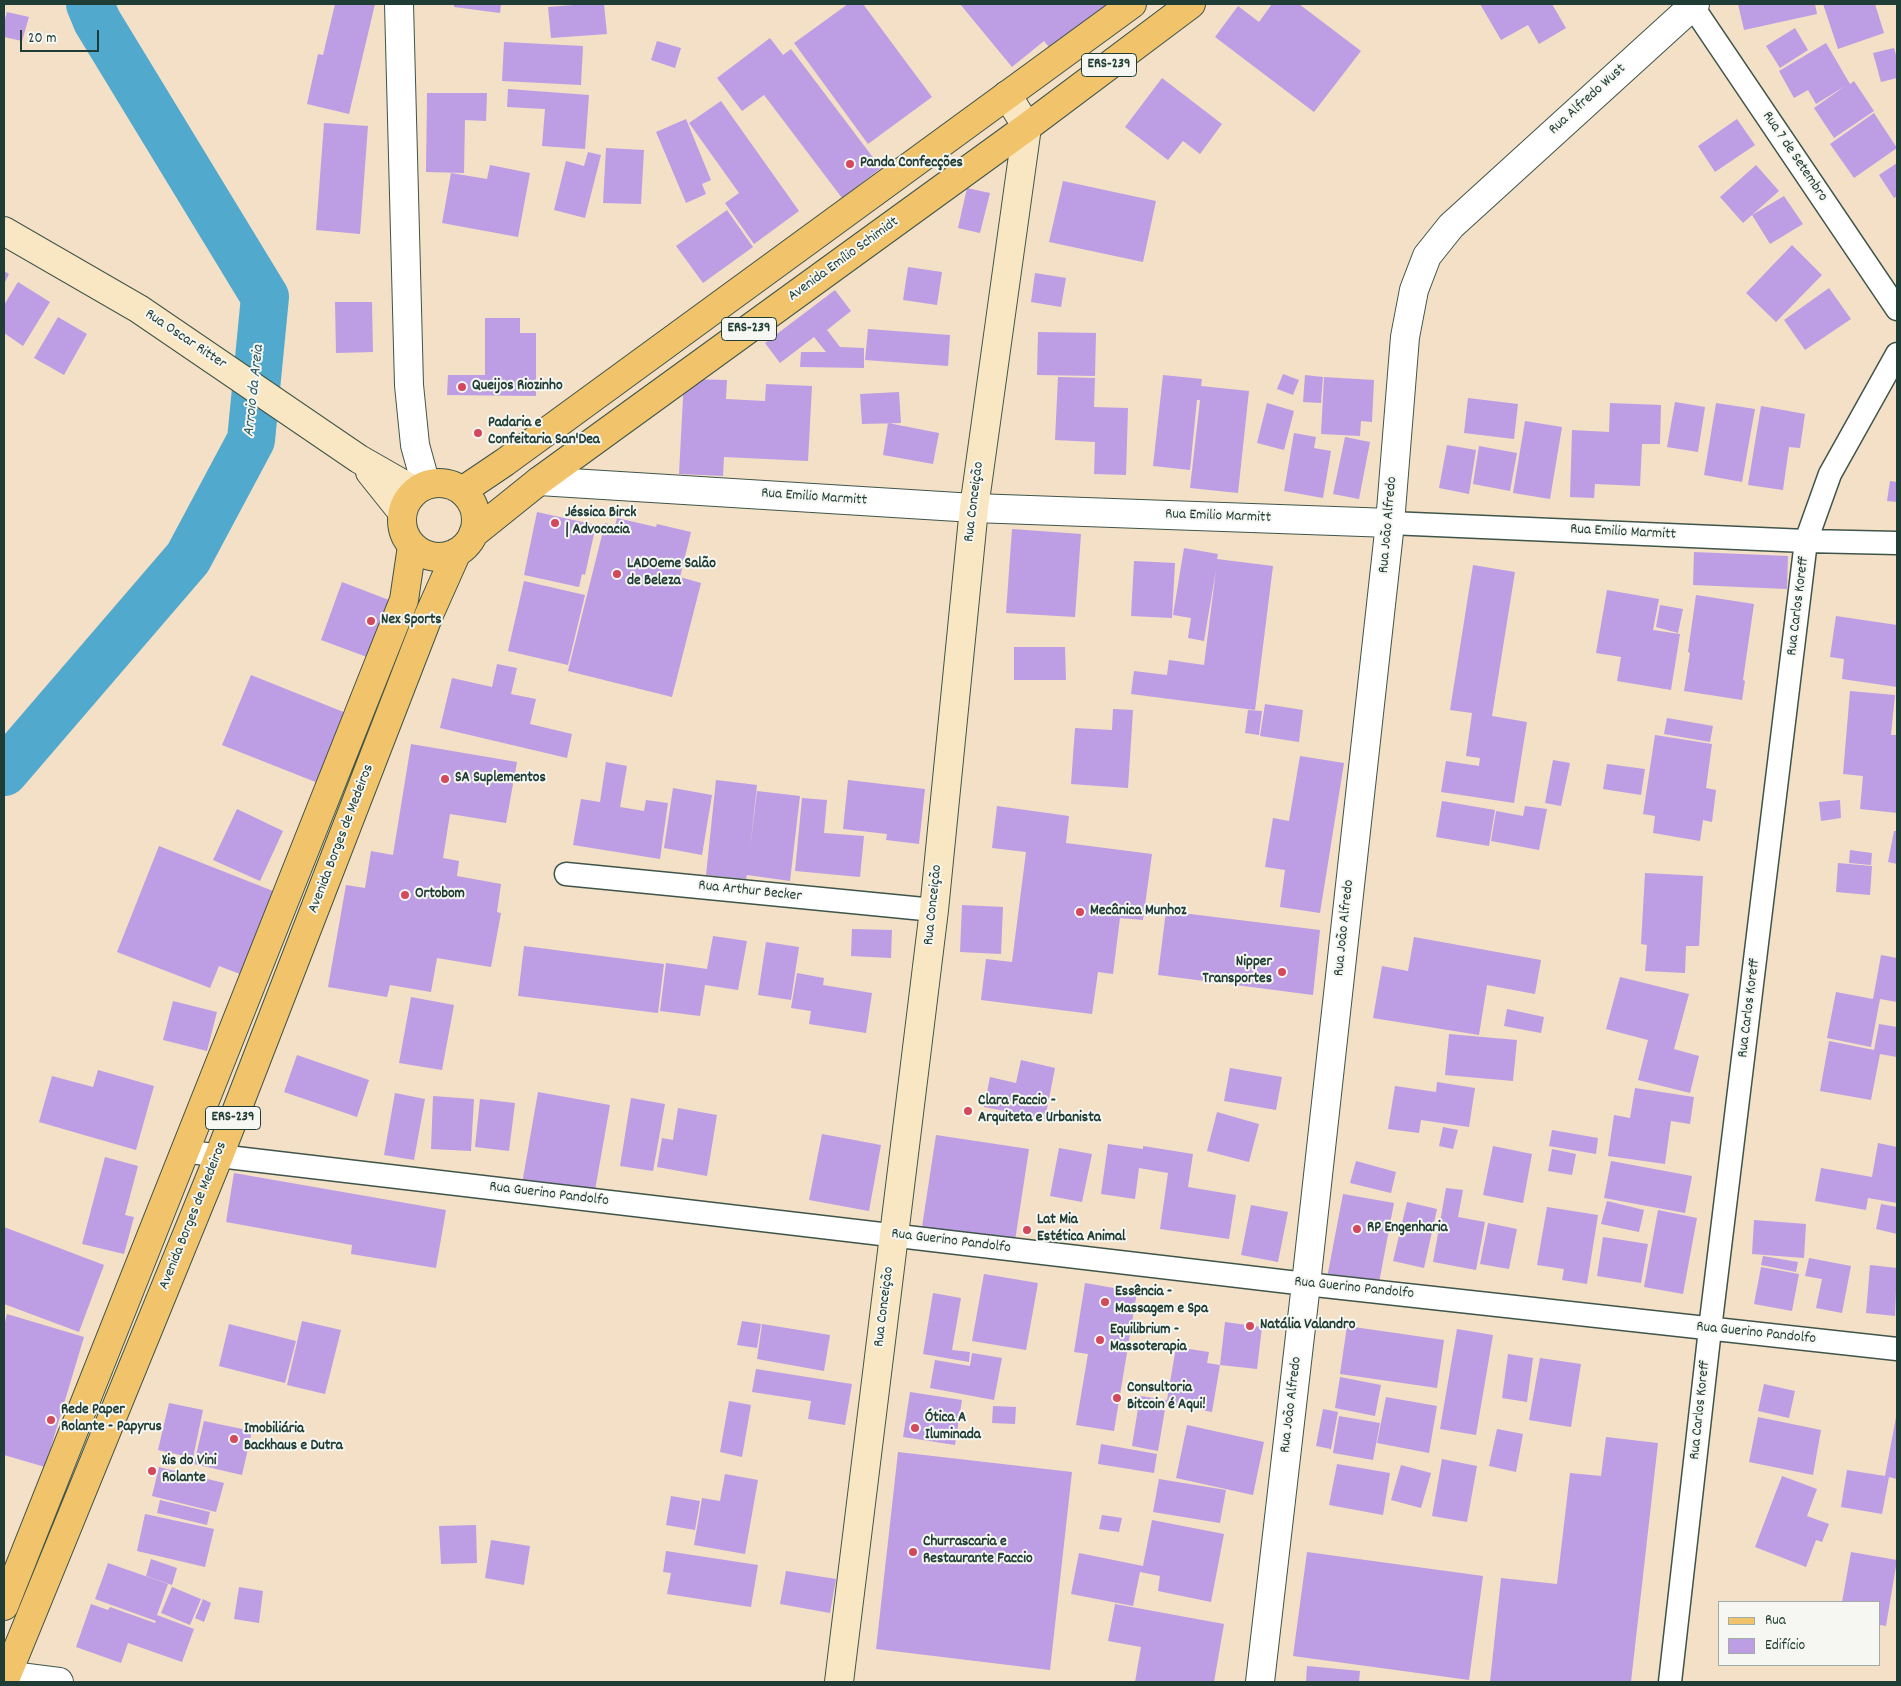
<!DOCTYPE html>
<html>
<head>
<meta charset="utf-8">
<style>
  body { margin:0 }
  #map { position:relative; width:1901px; height:1686px; overflow:hidden; background:#f3e0c6; font-family:Dekko,sans-serif }
  canvas { display:block }
  .frame { position:absolute; inset:0; border:5px solid #1f3d34; pointer-events:none }
  .legend { position:absolute; left:1718px; top:1601px; width:162px; height:65px; box-sizing:border-box; background:#f6f6f2; border:1px solid #a0aca6; margin:0; padding:6px 9px; list-style:none; font-size:15px; color:#1f3d34 }
  .legend li { display:flex; align-items:center; gap:10px; height:25px }
  .legend b { width:25px; border:1px solid #a0aca6 }
  .scale { position:absolute; left:20px; top:30px; width:79px; height:22px; box-sizing:border-box; border:2px solid #1f3d34; border-top:0; padding-left:6px; font-size:15px; line-height:18px; white-space:nowrap; color:#1f3d34; -webkit-text-stroke:4px #f6f6f2; paint-order:stroke }
</style>
</head>
<body>
<div id="map">
<canvas width="1901" height="1686"></canvas>
<div class="frame"></div>
<ul class="legend">
<li><b style="height:6px;background:#f1c36a"></b>Rua</li>
<li><b style="height:14px;background:#bd9ee4"></b>Edifício</li>
</ul>
<div class="scale">20 m</div>
</div>
<script>
const ctx = document.querySelector('canvas').getContext('2d');
ctx.lineJoin = 'round';
const poly = rows => new Path2D(rows.map(r => 'M' + r).join(''));
function trace(path, color, width, dash) { ctx.strokeStyle = color; ctx.lineWidth = width; ctx.lineCap = dash ? 'butt' : 'round'; ctx.setLineDash(dash || []); ctx.stroke(path); }
function fillPath(path, color) { ctx.fillStyle = color; ctx.fill(path, 'evenodd'); }
function drawText(font, color, halo, rows, align = 'center') {
  ctx.font = font + ' Dekko,sans-serif'; ctx.lineWidth = 4; ctx.setLineDash([]); ctx.textBaseline = 'middle'; ctx.strokeStyle = halo; ctx.fillStyle = color; for (const [text, x, y, turn = 0] of rows) {
    ctx.save(); ctx.translate(x, y); ctx.rotate((+turn || 0) * Math.PI / 180); ctx.textAlign = isNaN(turn) ? turn : align; if (halo) ctx.strokeText(text, 0, 0); ctx.fillText(text, 0, 0); ctx.restore();
  }
}
trace(poly([
  [4,772,188,558,251,440,265,297,97,21,90,4]
]), '#51a9ce', 48);
fillPath(poly([
  [335,4,375,4,349,114,307,104,318,54,323,55],
  [454,4,501,4,500,13,454,7],
  [587,4,604,4,607,34,551,38,548,7],
  [848,4,863,4,932,97,868,144,794,43],
  [960,4,1111,4,1052,51,1044,41,1012,67],
  [1272,4,1299,4,1361,51,1314,112,1215,37,1238,6,1259,22],
  [1480,4,1552,4,1566,28,1539,44,1528,25,1501,40],
  [1738,4,1815,4,1817,14,1744,30],
  [1823,4,1875,4,1884,33,1838,49],
  [7,12,29,17,22,41,4,37,4,23],
  [1795,28,1808,50,1780,68,1766,46],
  [770,38,783,55,791,49,881,168,842,198,764,95,742,111,717,78],
  [657,41,681,48,675,68,651,60],
  [504,42,583,46,581,85,502,81],
  [1826,43,1850,84,1854,81,1874,111,1834,138,1814,108,1845,86,1816,104,1808,90,1794,98,1779,71],
  [1894,48,1897,59,1897,78,1881,82,1873,53],
  [1162,78,1222,124,1200,154,1183,141,1168,160,1125,127],
  [508,89,589,95,585,149,542,146,545,109,507,107],
  [427,93,487,93,486,121,465,120,464,173,426,172],
  [721,101,799,211,754,244,725,203,739,193,689,123],
  [1874,113,1897,148,1854,178,1830,144],
  [686,119,711,180,702,184,706,194,686,203,656,132],
  [1737,119,1755,145,1715,172,1698,146],
  [324,123,368,126,360,234,316,230],
  [606,148,644,150,641,204,603,203],
  [588,152,601,155,585,218,554,210,566,161,584,166],
  [1897,163,1897,196,1894,198,1879,175],
  [490,165,530,173,518,237,442,223,451,173,487,179],
  [1756,165,1779,191,1743,223,1720,197],
  [1063,181,1156,201,1143,262,1049,242],
  [967,188,990,193,980,233,958,228],
  [1784,196,1803,224,1770,244,1752,215],
  [727,210,753,247,703,283,676,246],
  [1792,245,1822,275,1776,322,1746,293],
  [908,267,942,272,937,305,903,300],
  [4,271,9,274,4,284],
  [1035,273,1066,278,1061,307,1031,302],
  [18,282,50,302,23,346,4,333,4,305],
  [1829,288,1851,319,1805,350,1784,320],
  [835,290,851,311,827,330,840,347,864,348,864,368,800,367,801,352,826,352,814,337,780,363,765,343],
  [335,302,372,302,373,352,336,353],
  [58,317,87,334,64,375,34,358],
  [485,318,520,318,520,333,536,333,536,396,447,395,448,375,485,375],
  [868,329,950,335,948,366,865,360],
  [1038,332,1096,333,1095,376,1037,375],
  [1283,374,1299,380,1293,395,1277,389],
  [1163,375,1202,379,1201,386,1249,391,1238,493,1190,488,1200,400,1197,400,1190,470,1153,466],
  [1305,375,1323,377,1321,403,1303,402],
  [1058,377,1095,378,1094,407,1128,408,1126,475,1094,474,1095,442,1055,440],
  [1324,377,1374,380,1372,422,1361,421,1360,436,1321,434],
  [684,379,727,380,726,399,765,401,766,384,812,386,808,461,724,457,723,476,679,474],
  [899,392,901,423,862,424,860,394],
  [1468,398,1518,404,1514,439,1464,433],
  [1675,402,1705,407,1698,452,1667,447],
  [1267,403,1294,411,1284,450,1257,443],
  [1610,403,1661,405,1660,444,1642,444,1640,486,1595,484,1594,498,1570,497,1572,430,1609,432],
  [1716,403,1755,409,1742,482,1704,475],
  [1761,406,1805,414,1800,448,1789,447,1783,490,1748,485],
  [1525,421,1562,427,1550,499,1513,493],
  [888,423,939,433,933,464,883,455],
  [1294,433,1316,437,1314,448,1331,451,1323,498,1284,491],
  [1345,437,1370,442,1359,499,1333,494],
  [1447,445,1476,450,1469,494,1439,488],
  [1479,446,1517,453,1510,491,1473,484],
  [1890,481,1897,482,1897,502,1887,501],
  [537,512,596,525,585,575,582,574,579,587,524,575],
  [617,518,656,527,657,524,691,532,680,577,701,583,672,697,568,671,605,523,615,526],
  [1012,529,1081,534,1075,617,1006,613],
  [1184,548,1218,554,1217,559,1273,566,1255,710,1131,694,1134,671,1167,675,1169,660,1204,665,1216,570,1204,641,1188,638,1191,618,1173,615],
  [1694,552,1788,556,1787,589,1693,585],
  [1134,561,1175,563,1172,618,1131,616],
  [1473,565,1515,572,1492,716,1527,722,1514,803,1441,792,1446,761,1479,766,1480,758,1466,756,1472,713,1450,710],
  [524,581,585,595,568,665,508,651],
  [342,582,389,600,367,657,321,640],
  [1607,590,1659,599,1653,630,1680,634,1671,690,1617,681,1621,657,1596,653],
  [1696,595,1754,604,1743,680,1745,681,1742,700,1684,691,1690,653,1688,652],
  [1660,605,1683,609,1678,633,1656,627],
  [1836,616,1897,625,1897,687,1842,679,1844,659,1830,657],
  [1014,647,1065,647,1066,680,1014,680],
  [497,664,517,668,511,694,536,699,530,724,572,734,567,758,440,728,452,678,492,687],
  [251,675,346,713,318,783,222,745],
  [1850,691,1895,695,1891,735,1897,735,1897,813,1860,809,1863,776,1843,774],
  [1265,704,1303,710,1299,742,1260,736],
  [1113,709,1133,710,1128,788,1071,784,1075,728,1112,730],
  [1248,710,1262,711,1259,735,1245,733],
  [1667,718,1713,726,1710,742,1664,734],
  [1655,735,1712,744,1706,788,1716,790,1712,822,1703,820,1700,841,1653,833,1655,816,1643,814],
  [411,744,517,762,506,823,450,814,443,858,459,861,457,876,501,884,497,912,501,913,491,967,437,958,431,992,390,985,387,997,328,987,346,885,365,888,371,851,393,855],
  [1300,756,1344,763,1320,913,1280,907,1285,870,1265,867,1273,818,1289,821],
  [1553,760,1570,763,1561,806,1545,803],
  [606,762,627,766,620,807,644,811,646,800,668,803,660,859,573,845,581,799,600,802],
  [1607,764,1645,769,1641,795,1603,789],
  [716,780,757,785,750,849,757,791,800,796,790,881,747,875,746,879,706,875],
  [848,780,925,789,919,844,886,840,887,834,843,829],
  [673,788,712,795,702,855,664,848],
  [802,798,827,800,824,833,864,836,860,877,795,871],
  [1840,800,1841,818,1821,821,1819,802],
  [1442,801,1495,810,1489,846,1436,837],
  [997,806,1069,816,1066,843,1152,854,1143,920,1120,918,1113,974,1098,972,1092,1014,981,1000,986,959,1012,962,1026,852,992,848],
  [1525,806,1547,809,1539,850,1491,841,1496,811,1523,816],
  [237,809,283,831,260,881,213,860],
  [1894,831,1897,831,1897,864,1888,862],
  [159,846,273,891,240,974,219,966,210,988,117,952],
  [1850,850,1872,853,1871,865,1849,863],
  [1838,863,1872,866,1870,895,1836,892],
  [1645,873,1703,876,1699,946,1686,946,1685,973,1645,971,1647,945,1641,944],
  [962,905,1003,907,1001,954,960,952],
  [1166,911,1320,930,1313,995,1158,975],
  [852,929,892,930,891,958,851,956],
  [713,936,747,941,738,990,705,985,700,1016,660,1011,666,963,707,969],
  [1414,937,1541,960,1535,994,1487,985,1479,1035,1373,1018,1382,966,1408,971],
  [766,942,799,947,791,1000,758,995],
  [524,946,664,964,658,1013,518,996],
  [1881,955,1897,958,1897,1002,1880,999,1871,1047,1827,1038,1836,992,1873,999],
  [797,973,824,978,823,985,872,993,866,1033,809,1024,811,1011,791,1008],
  [1620,977,1689,994,1674,1049,1699,1056,1690,1093,1638,1080,1648,1040,1606,1029],
  [411,997,454,1005,442,1070,399,1063],
  [173,1001,217,1012,207,1051,163,1040],
  [1507,1009,1544,1017,1541,1033,1504,1026],
  [1879,1024,1897,1027,1897,1057,1880,1054,1871,1100,1820,1091,1829,1041,1874,1050],
  [1449,1034,1517,1040,1513,1081,1445,1075],
  [297,1055,369,1080,357,1117,284,1092],
  [1021,1060,1055,1068,1045,1119,984,1107,990,1077,1016,1083],
  [1230,1068,1282,1077,1276,1110,1224,1101],
  [98,1070,154,1086,136,1150,39,1122,52,1076,93,1087],
  [1437,1082,1475,1088,1469,1127,1421,1120,1419,1133,1388,1129,1395,1086,1436,1092],
  [1635,1088,1694,1097,1690,1124,1671,1121,1665,1164,1608,1156,1614,1115,1630,1118],
  [538,1092,610,1105,594,1196,522,1184],
  [395,1093,425,1099,414,1160,384,1155],
  [433,1096,474,1099,471,1151,431,1149],
  [631,1098,665,1104,653,1171,620,1166],
  [480,1099,515,1103,509,1151,475,1147],
  [678,1108,717,1115,707,1176,657,1167,662,1138,673,1140],
  [1217,1112,1259,1124,1249,1162,1207,1151],
  [1443,1127,1458,1130,1453,1149,1439,1146],
  [1552,1130,1598,1138,1596,1154,1549,1146],
  [822,1134,881,1145,869,1211,809,1200],
  [936,1135,1029,1149,1015,1241,922,1227],
  [1878,1143,1897,1147,1897,1203,1868,1198,1866,1210,1815,1201,1821,1168,1872,1177],
  [1108,1144,1143,1149,1143,1146,1193,1154,1188,1187,1236,1195,1229,1239,1160,1229,1168,1173,1139,1168,1135,1199,1101,1194],
  [1493,1146,1532,1154,1523,1203,1483,1195],
  [1059,1148,1092,1154,1082,1202,1050,1196],
  [1552,1149,1576,1154,1572,1175,1548,1171],
  [105,1157,138,1166,125,1215,134,1217,124,1254,82,1244],
  [1356,1161,1396,1172,1391,1193,1350,1183],
  [1611,1161,1692,1176,1685,1213,1604,1198],
  [234,1173,446,1210,436,1268,351,1254,352,1245,226,1222],
  [1446,1188,1463,1190,1458,1217,1485,1222,1476,1270,1433,1262],
  [1343,1194,1394,1203,1378,1288,1327,1278],
  [1607,1201,1644,1210,1639,1232,1601,1224],
  [1407,1202,1437,1209,1424,1268,1393,1261],
  [1881,1204,1897,1207,1897,1234,1876,1229],
  [1251,1205,1288,1212,1278,1262,1241,1255],
  [1547,1207,1598,1215,1587,1284,1562,1280,1564,1269,1537,1265],
  [1658,1210,1697,1218,1683,1294,1644,1287],
  [1754,1220,1806,1224,1804,1258,1752,1254],
  [1488,1223,1517,1229,1509,1269,1480,1264],
  [4,1227,104,1265,79,1332,4,1304],
  [1603,1237,1648,1244,1641,1283,1597,1276],
  [1763,1256,1798,1262,1796,1272,1761,1265],
  [1809,1258,1851,1266,1842,1313,1816,1308,1822,1279,1805,1276],
  [1870,1265,1897,1268,1895,1316,1866,1313],
  [1761,1267,1799,1274,1792,1311,1754,1304],
  [984,1274,1038,1283,1026,1350,972,1341],
  [1085,1283,1137,1292,1114,1431,1076,1425,1088,1354,1074,1352],
  [933,1293,961,1298,952,1350,970,1352,969,1362,923,1354],
  [7,1314,84,1337,45,1467,4,1455,4,1326],
  [302,1321,341,1330,325,1394,287,1385],
  [742,1321,761,1324,757,1348,737,1345],
  [1225,1322,1262,1327,1257,1369,1220,1365],
  [229,1324,296,1341,285,1383,219,1366],
  [762,1324,830,1335,824,1371,757,1359],
  [1347,1326,1444,1340,1437,1388,1340,1374],
  [1457,1329,1493,1335,1476,1435,1440,1429],
  [1176,1347,1209,1352,1207,1363,1220,1365,1212,1412,1166,1403,1158,1451,1132,1446,1140,1396,1167,1400],
  [972,1353,1002,1358,994,1400,930,1388,935,1360,970,1366],
  [1508,1354,1533,1358,1527,1402,1502,1398],
  [1540,1358,1581,1364,1571,1427,1529,1420],
  [756,1369,852,1384,845,1425,808,1419,811,1401,752,1392],
  [1340,1377,1381,1385,1375,1416,1335,1408],
  [1764,1384,1795,1391,1789,1418,1758,1411],
  [910,1392,962,1400,955,1445,903,1437],
  [1386,1397,1437,1406,1429,1453,1377,1443],
  [729,1401,751,1405,742,1457,720,1452],
  [169,1403,203,1410,193,1458,158,1450],
  [993,1406,1016,1407,1015,1424,992,1423],
  [1323,1409,1338,1412,1331,1449,1316,1446],
  [1339,1416,1380,1423,1373,1460,1333,1453],
  [1758,1417,1821,1430,1813,1475,1749,1462],
  [1896,1417,1897,1479,1889,1477,1882,1514,1841,1507,1847,1470,1885,1476],
  [204,1421,252,1431,242,1475,194,1464],
  [1187,1425,1264,1442,1253,1495,1176,1478],
  [1497,1429,1523,1434,1516,1472,1489,1466],
  [1606,1437,1658,1443,1631,1682,1490,1682,1501,1578,1557,1584,1570,1473,1601,1476],
  [1101,1444,1157,1454,1154,1473,1098,1464],
  [898,1452,1072,1472,1050,1670,876,1649],
  [1442,1459,1477,1466,1467,1522,1432,1516],
  [1337,1464,1390,1473,1383,1515,1329,1505],
  [1401,1465,1431,1473,1421,1508,1391,1500],
  [159,1467,224,1483,216,1512,152,1496],
  [725,1474,758,1480,745,1554,694,1545,702,1498,720,1501],
  [1782,1476,1817,1489,1807,1516,1829,1524,1822,1542,1816,1540,1806,1567,1755,1547],
  [1159,1479,1226,1490,1220,1523,1153,1512],
  [671,1496,700,1501,695,1530,666,1525],
  [160,1500,210,1512,207,1525,157,1513],
  [145,1514,214,1529,205,1567,137,1551],
  [1102,1515,1122,1518,1119,1532,1099,1529],
  [1152,1520,1224,1534,1211,1602,1158,1591,1160,1576,1140,1572,1133,1606,1071,1594,1079,1553,1143,1566],
  [476,1525,477,1563,441,1564,439,1526],
  [491,1540,530,1546,524,1585,485,1578],
  [666,1551,758,1565,751,1607,667,1594,671,1573,663,1572],
  [1307,1552,1483,1576,1469,1680,1293,1656],
  [1851,1552,1897,1560,1886,1626,1880,1625,1880,1602,1842,1602],
  [151,1559,177,1568,172,1585,146,1576],
  [108,1563,168,1584,157,1615,194,1629,182,1662,128,1643,121,1663,76,1647,91,1604,108,1610,110,1607,155,1623,156,1621,95,1599],
  [786,1571,836,1579,830,1613,780,1604],
  [172,1587,201,1599,190,1625,161,1613],
  [239,1587,263,1591,259,1623,234,1619],
  [203,1599,211,1603,204,1622,195,1618],
  [1115,1604,1224,1624,1214,1682,1135,1682,1141,1647,1108,1641],
  [1307,1666,1360,1671,1359,1682,1306,1682]
]), '#bd9ee4');
const minor = poly([
  [1691,4,1897,309],
  [1390,523,1806,541,1897,543],
  [566,874,934,910],
  [185,1151,219,1156,1306,1284,1897,1349],
  [1670,1682,1710,1329,1806,541,1830,474,1897,354]
]);
const tertiary = poly([
  [399,4,409,385,415,445,426,485],
  [539,481,974,508,1390,523],
  [4,1675,59,1682],
  [1260,1682,1306,1284,1390,523,1405,337,1414,290,1427,256,1451,226,1695,4]
]);
const secondary = poly([
  [4,231,139,309,359,459,415,491],
  [370,472,402,512],
  [839,1682,934,910,974,508,1027,127,1007,95]
]);
const primary = poly([
  '402 520a37 37 0 1 1 74 0a37 37 0 1 1-74 0Z',
  [462,491,505,462,1132,4],
  [473,534,539,481,1027,127,1191,4],
  [4,1606,404,600,412,546],
  [4,1682,219,1156,428,617,457,552]
]);
trace(minor, '#3f554a', 25);
trace(tertiary, '#3f554a', 30);
trace(secondary, '#3f554a', 30);
trace(primary, '#3f554a', 30);
trace(minor, '#fff', 22);
trace(tertiary, '#fff', 28);
trace(secondary, '#f9e7c3', 28);
trace(primary, '#f1c36a', 28);
for (const [x, y, r, color] of [
  [850,164,5,"#d1495b"],
  [462,387,5,"#d1495b"],
  [478,433,5,"#d1495b"],
  [555,523,5,"#d1495b"],
  [617,574,5,"#d1495b"],
  [371,621,5,"#d1495b"],
  [445,779,5,"#d1495b"],
  [405,895,5,"#d1495b"],
  [1080,912,5,"#d1495b"],
  [1282,972,5,"#d1495b"],
  [968,1111,5,"#d1495b"],
  [1357,1229,5,"#d1495b"],
  [1027,1230,5,"#d1495b"],
  [1105,1302,5,"#d1495b"],
  [1250,1326,5,"#d1495b"],
  [1100,1340,5,"#d1495b"],
  [1117,1398,5,"#d1495b"],
  [51,1420,5,"#d1495b"],
  [915,1428,5,"#d1495b"],
  [234,1439,5,"#d1495b"],
  [152,1471,5,"#d1495b"],
  [913,1552,5,"#d1495b"]
]) { const dot = new Path2D(); dot.arc(x, y, r, 0, 2 * Math.PI); ctx.fillStyle = color; ctx.fill(dot); trace(dot, '#f6f6f2', 2); }
for (const [x, y, w] of [
  [1109,65,55],
  [749,329,55],
  [233,1118,55]
]) { const box = new Path2D(); box.roundRect(x - w / 2, y - 11.5, w, 23, 4); ctx.fillStyle = '#f6f6f2'; ctx.fill(box); trace(box, '#1f3d34', 1); }
drawText('bold 14px', '#1f3d34', null, [
  ["ERS-239",1109,65],
  ["ERS-239",749,329],
  ["ERS-239",233,1118]
]);
drawText('15px', '#1f3d34', '#f6f6f2', [
  ["Rua Alfredo Wust",1588,100,-42],
  ["Rua 7 de Setembro",1794,157,56],
  ["Avenida Emílio Schimidt",844,260,-36],
  ["Rua Oscar Ritter",185,340,34],
  ["Rua Emilio Marmitt",814,498,4],
  ["Rua Conceição",975,502,-83],
  ["Rua Emilio Marmitt",1218,517,2],
  ["Rua João Alfredo",1389,525,-85],
  ["Rua Emilio Marmitt",1623,533,3],
  ["Rua Carlos Koreff",1799,606,-83],
  ["Avenida Borges de Medeiros",342,839,-69],
  ["Rua Arthur Becker",750,892,6],
  ["Rua Conceição",934,905,-84],
  ["Rua João Alfredo",1345,928,-84],
  ["Rua Carlos Koreff",1750,1008,-83],
  ["Rua Guerino Pandolfo",549,1195,7],
  ["Avenida Borges de Medeiros",194,1216,-68],
  ["Rua Guerino Pandolfo",951,1242,7],
  ["Rua Guerino Pandolfo",1354,1289,6],
  ["Rua Conceição",885,1307,-83],
  ["Rua Guerino Pandolfo",1756,1334,6],
  ["Rua João Alfredo",1292,1405,-83],
  ["Rua Carlos Koreff",1701,1410,-84]
]);
drawText('bold 15px', '#1f3d34', '#f6f6f2', [
  ["Panda Confecções",860,164],
  ["Queijos Riozinho",472,387],
  ["Padaria e",488,424],
  ["Confeitaria San'Dea",488,441],
  ["Jéssica Birck",565,514],
  ["| Advocacia",565,531],
  ["LADOeme Salão",627,565],
  ["de Beleza",627,582],
  ["Nex Sports",381,621],
  ["SA Suplementos",455,779],
  ["Ortobom",415,895],
  ["Mecânica Munhoz",1090,912],
  ["Nipper",1272,963,"right"],
  ["Transportes",1272,980,"right"],
  ["Clara Faccio -",978,1102],
  ["Arquiteta e Urbanista",978,1119],
  ["Lat Mia",1037,1221],
  ["Estética Animal",1037,1238],
  ["RP Engenharia",1367,1229],
  ["Essência -",1115,1293],
  ["Massagem e Spa",1115,1310],
  ["Natália Valandro",1260,1326],
  ["Equilibrium -",1110,1331],
  ["Massoterapia",1110,1348],
  ["Consultoria",1127,1389],
  ["Bitcoin é Aqui!",1127,1406],
  ["Rede Paper",61,1411],
  ["Rolante - Papyrus",61,1428],
  ["Ótica A",925,1419],
  ["Iluminada",925,1436],
  ["Imobiliária",244,1430],
  ["Backhaus e Dutra",244,1447],
  ["Xis do Vini",162,1462],
  ["Rolante",162,1479],
  ["Churrascaria e",923,1543],
  ["Restaurante Faccio",923,1560]
], 'left');
drawText('italic 16px', '#2e5d62', '#f6f6f2', [
  ["Arroio da Areia",255,391,-84]
]);
</script>
</body>
</html>
